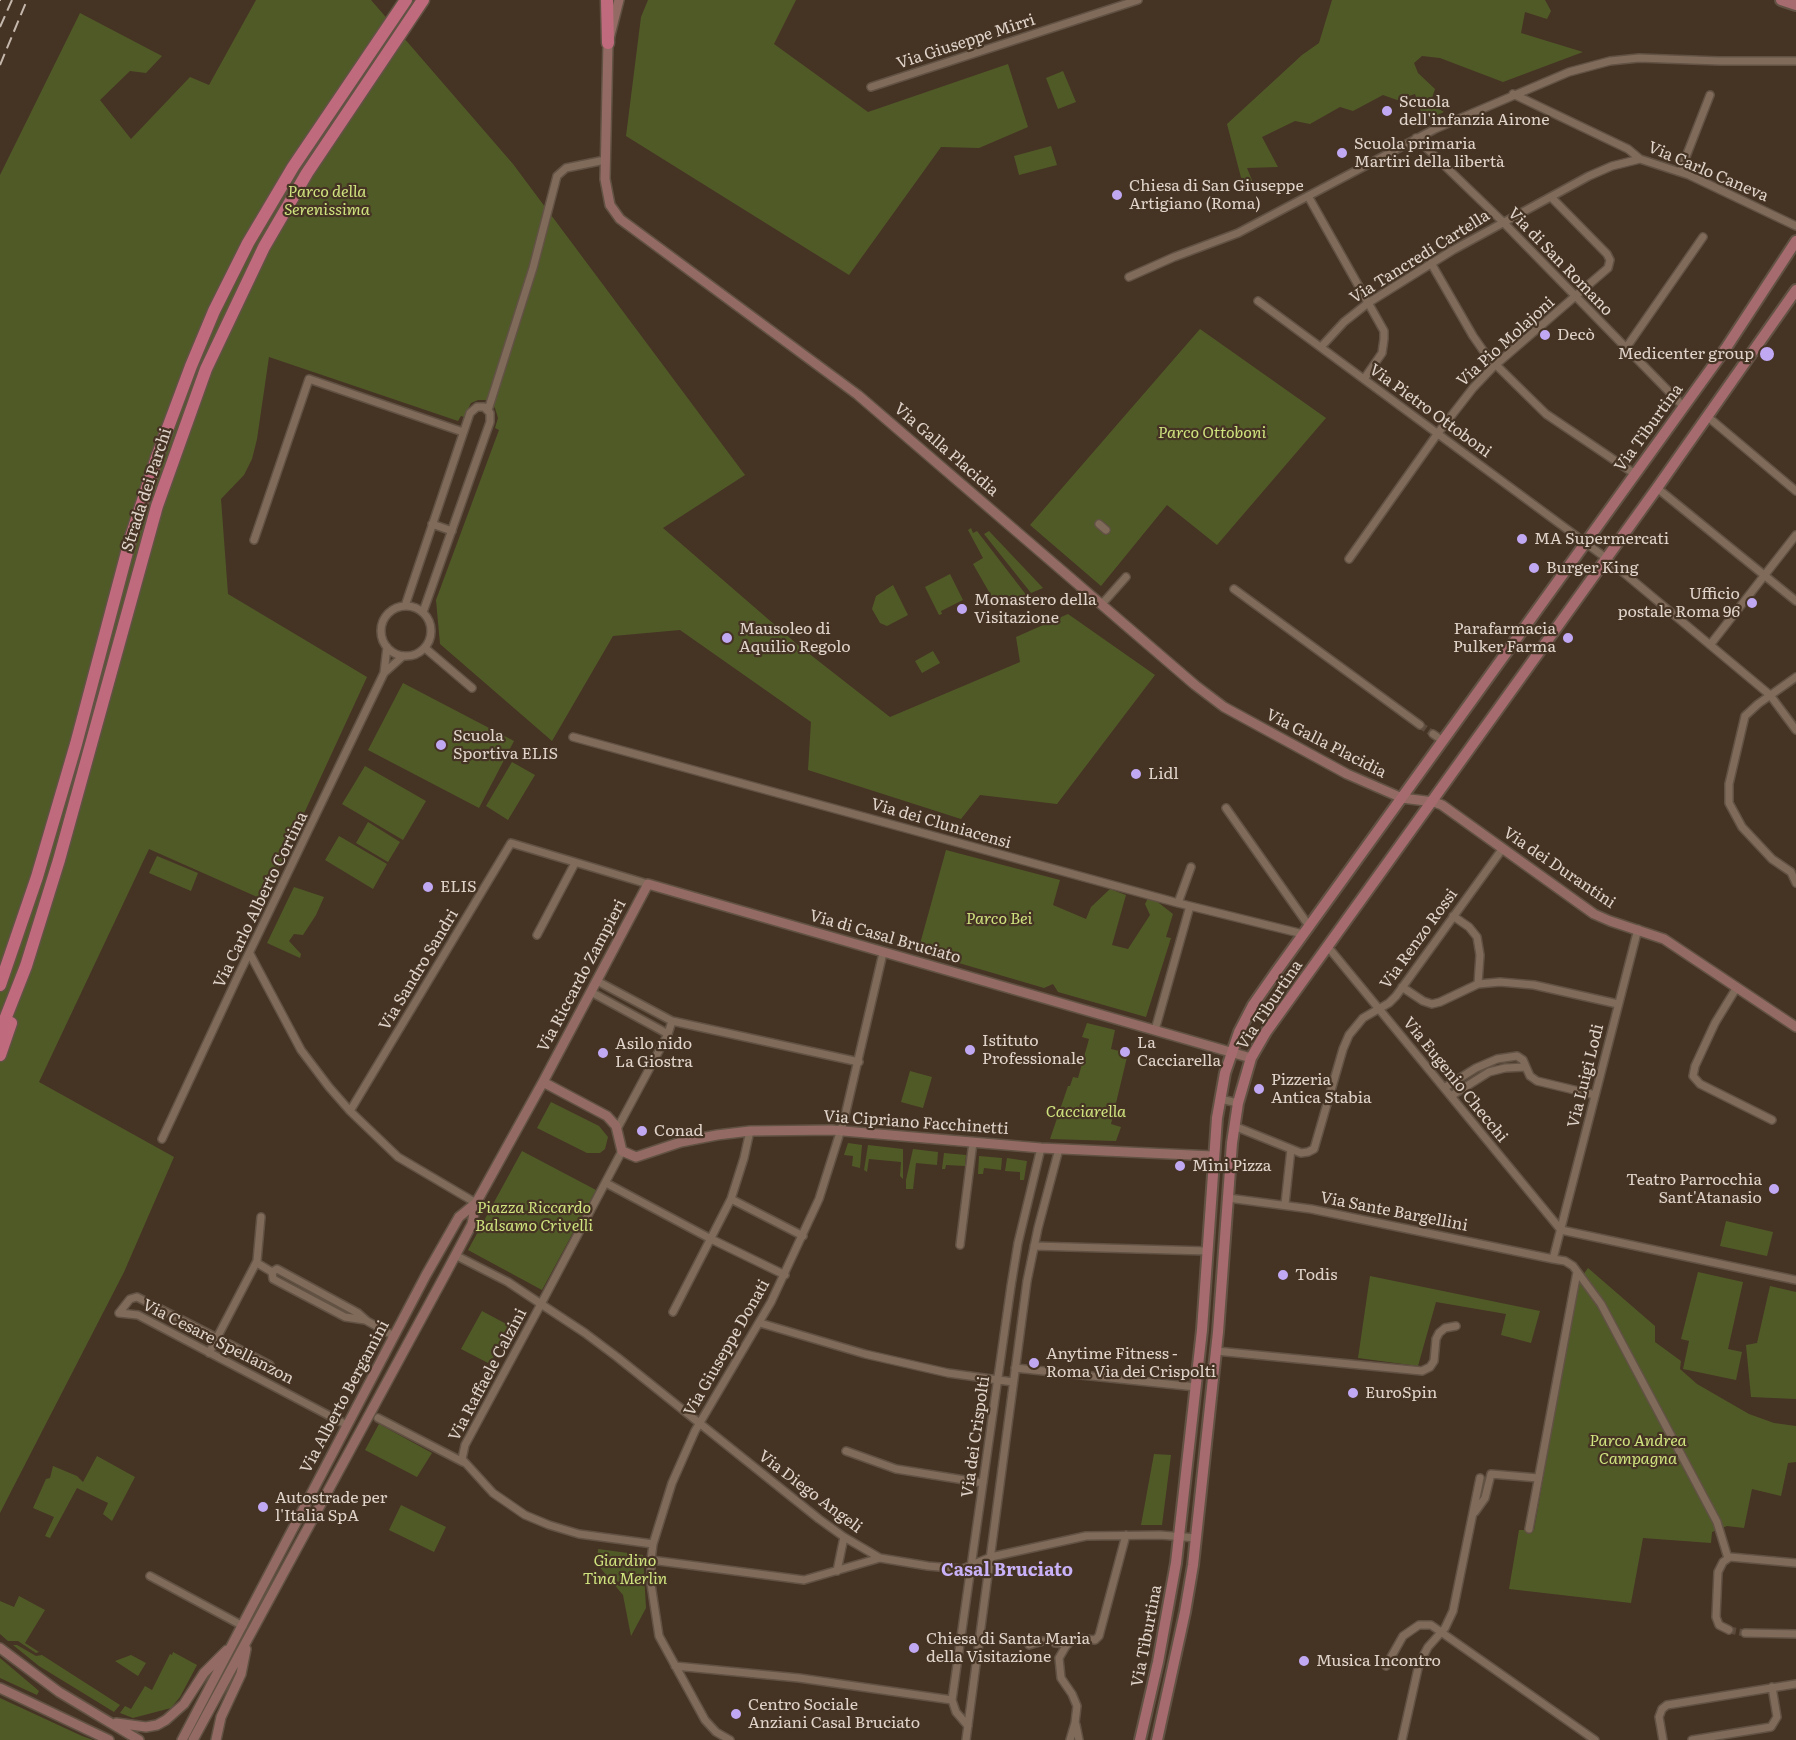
<!DOCTYPE html>
<html>
<head>
<meta charset="utf-8">
<style>
  body { margin:0 }
  canvas { display:block; background:#453324 }
</style>
</head>
<body>
<canvas width="1796" height="1740"></canvas>
<script>
const ctx = document.querySelector('canvas').getContext('2d');
ctx.lineJoin = 'round';
function fillPath(path, color) { ctx.fillStyle = color; ctx.fill(path, 'evenodd'); }
const poly = rows => new Path2D(rows.map(r => 'M' + r).join(''));
function trace(path, color, width, dash) { ctx.strokeStyle = color; ctx.lineWidth = width; ctx.lineCap = dash ? 'butt' : 'round'; ctx.setLineDash(dash || []); ctx.stroke(path); }
function drawText(font, color, halo, rows, align = 'center') {
  ctx.font = font + ' Literata,serif'; ctx.lineWidth = 4.5; ctx.setLineDash([]); ctx.textBaseline = 'middle'; ctx.strokeStyle = halo; ctx.fillStyle = color; for (const [text, x, y, turn = 0] of rows) {
    ctx.save(); ctx.translate(x, y); ctx.rotate((+turn || 0) * Math.PI / 180); ctx.textAlign = isNaN(turn) ? turn : align; if (halo) ctx.strokeText(text, 0, 0); ctx.fillText(text, 0, 0); ctx.restore();
  }
}
fillPath(poly([
  [256,0,371,0,513,164,745,475,663,528,798,645,890,717,1020,662,1016,637,1068,614,1155,675,1057,804,980,795,961,819,808,770,811,722,680,630,613,636,552,741,440,644,436,600,499,430,495,428,498,418,495,408,486,400,478,400,471,403,464,417,461,416,458,421,269,357,257,439,252,459,244,475,221,499,228,594,367,677,264,900,149,849,39,1082,174,1157,124,1272,0,1513,0,175,80,13,162,56,146,73,130,71,100,100,131,139,190,77,209,85],
  [648,0,796,0,774,44,868,112,1008,64,1028,127,979,148,941,147,849,275,626,136,641,17],
  [1332,0,1545,0,1551,11,1547,19,1525,12,1521,33,1583,52,1503,82,1440,58,1422,56,1414,63,1418,73,1435,89,1430,104,1444,112,1424,121,1415,94,1397,100,1383,95,1353,111,1340,107,1310,124,1295,121,1262,137,1278,167,1247,168,1254,185,1244,189,1227,124,1302,55,1319,43],
  [1063,71,1076,102,1058,109,1046,78],
  [1051,146,1057,165,1019,175,1014,156],
  [1200,329,1326,418,1217,545,1167,505,1101,586,1030,525],
  [971,528,973,533,977,531,1027,596,1011,606,1001,607,996,604,973,564,983,558,968,530],
  [989,531,1043,588,1031,593,984,534],
  [950,574,963,600,941,611,942,614,939,615,925,587],
  [893,585,908,615,887,626,880,623,872,609,876,596],
  [933,651,940,663,922,673,915,661],
  [403,683,514,741,479,808,368,750],
  [512,762,535,775,508,820,486,806],
  [365,766,426,801,403,840,342,804],
  [368,822,400,842,388,862,356,843],
  [339,836,387,864,373,889,325,860],
  [946,850,1060,880,1053,905,1086,919,1091,907,1110,889,1126,895,1112,945,1128,949,1150,915,1145,904,1148,898,1155,900,1173,914,1166,937,1171,938,1146,1017,1058,992,1053,984,1044,988,918,951],
  [157,856,198,873,191,891,149,873],
  [294,887,324,897,316,915,303,935,294,934,289,941,301,954,300,958,267,943],
  [1087,1023,1115,1030,1111,1049,1128,1053,1111,1124,1121,1127,1116,1141,1050,1139,1068,1086,1070,1086,1073,1077,1078,1078,1089,1039,1082,1037],
  [910,1071,932,1077,923,1108,901,1102],
  [551,1102,599,1126,608,1137,605,1149,600,1153,587,1153,537,1128],
  [848,1143,862,1145,860,1168,852,1166,853,1156,844,1155],
  [868,1145,903,1149,903,1179,900,1176,901,1162,869,1159,867,1172,864,1170],
  [913,1149,938,1152,937,1165,916,1163,913,1189,906,1189,906,1180],
  [522,1151,596,1190,542,1290,468,1250],
  [944,1153,966,1155,965,1166,946,1165,945,1169,942,1169],
  [979,1156,1002,1158,1001,1170,984,1168,983,1174,978,1174],
  [1007,1158,1027,1161,1024,1180,1020,1180,1020,1172,1005,1171],
  [1726,1221,1773,1232,1767,1256,1720,1246],
  [1588,1268,1655,1326,1655,1342,1681,1361,1680,1369,1697,1384,1749,1414,1774,1423,1796,1426,1796,1462,1788,1463,1781,1496,1752,1489,1744,1528,1727,1526,1712,1532,1711,1543,1643,1538,1631,1603,1509,1589,1519,1530,1534,1530,1578,1282],
  [1698,1272,1743,1282,1728,1349,1742,1352,1736,1380,1683,1369,1689,1341,1681,1339],
  [1370,1276,1540,1311,1531,1343,1501,1335,1506,1314,1436,1302,1418,1366,1358,1358],
  [1770,1286,1796,1292,1796,1399,1751,1397,1746,1345,1757,1343],
  [482,1311,510,1326,490,1364,461,1349],
  [379,1424,432,1453,417,1477,365,1450],
  [1154,1454,1171,1455,1162,1525,1141,1525],
  [97,1456,135,1477,112,1521,103,1514,108,1503,77,1488,50,1538,45,1536,54,1517,33,1508,46,1479,50,1478,53,1466,77,1476,83,1482],
  [401,1505,446,1527,434,1552,389,1530],
  [598,1549,643,1555,646,1608,631,1636,623,1595,597,1564],
  [19,1596,45,1610,25,1643,39,1652,36,1653,18,1641,8,1641,0,1634,0,1601,14,1607],
  [13,1645,17,1645,36,1656,42,1655,120,1705,114,1712,39,1666],
  [173,1652,197,1665,180,1697,171,1708,133,1718,120,1713,125,1706,131,1709,145,1686,152,1690,170,1654,172,1655],
  [131,1655,146,1663,138,1676,115,1661],
  [0,1658,39,1691,37,1695,0,1678],
  [0,1698,82,1736,93,1740,0,1740]
]), '#505a27');
trace(poly([
  [1420,725,1433,734],
  [1729,1630,1745,1633]
]), '#5c4b3d', 7, [7, 3.5]);
const street = poly([
  [871,87,1138,0],
  [1513,94,1628,149,1640,159,1689,175,1796,226],
  [1416,138,1503,222,1683,406],
  [1680,172,1710,95],
  [1308,196,1384,331,1384,339,1382,353,1364,379],
  [1431,263,1473,336,1487,356,1546,414,1635,474],
  [1129,277,1174,257,1238,233,1435,129,1569,72,1610,61,1639,58,1719,61,1796,61],
  [1258,301,1606,558,1770,695,1796,730],
  [1321,347,1344,322,1368,303,1453,250,1589,176,1612,166,1640,159],
  [1626,348,1703,237],
  [488,410,533,268,557,176,566,168,605,160],
  [1708,417,1796,491],
  [1657,488,1796,601],
  [432,524,452,531],
  [1099,524,1106,530],
  [254,540,309,379,463,432],
  [1349,559,1438,433,1473,388,1493,367,1608,268,1610,260,1607,254,1551,197],
  [1234,589,1420,725],
  [1102,604,1126,577],
  '381 631a25 25 0 1 1 50 0a25 25 0 1 1-50 0Z',
  [405,606,470,413,477,407,484,407,490,413,490,422,423,612],
  [1710,645,1796,535],
  [425,648,472,688],
  [384,673,403,656],
  [1796,677,1758,704,1745,716,1729,784,1729,803,1742,827,1772,859,1791,872,1796,883],
  [1433,734,1443,741],
  [573,737,1178,903,1303,934],
  [1226,808,1309,926],
  [1178,903,1191,867],
  [1453,916,1469,927,1477,937,1480,955,1478,984],
  [1638,929,1553,1259,1565,1261,1573,1266,1601,1304,1717,1522,1728,1558],
  [537,935,575,863],
  [1328,947,1561,1230],
  [250,954,301,1050,329,1087,350,1111,398,1157,476,1203],
  [597,981,672,1021,859,1062],
  [1402,987,1423,1001,1432,1004,1440,1002,1478,984,1500,982,1534,985,1618,1004],
  [1737,987,1715,1023,1695,1066,1693,1076,1700,1084,1772,1120],
  [591,992,668,1034],
  [1155,1030,1190,906],
  [1444,1088,1476,1068,1497,1059,1517,1056,1523,1060,1526,1067],
  [1451,1096,1489,1072,1505,1068,1526,1067,1530,1076,1537,1081,1595,1095],
  [1220,1099,1238,1103],
  [350,1111,511,843,648,884],
  [1234,1126,1301,1153,1308,1152,1314,1149,1343,1049,1349,1035,1363,1018,1389,1003,1396,996,1503,848],
  [617,1129,668,1034,672,1021],
  [162,1139,238,976,384,673,387,647],
  [606,1183,711,1239,785,1275],
  [1228,1198,1311,1209,1553,1259],
  [731,1199,803,1236],
  [1285,1204,1291,1149],
  [1561,1230,1796,1280],
  [960,1245,973,1142],
  [1034,1246,1207,1251],
  [455,1255,508,1282,541,1304,622,1151],
  [257,1263,272,1272,277,1269,358,1313,367,1321,394,1336],
  [272,1272,273,1279,345,1317,365,1320],
  [673,1312,731,1199,744,1158,750,1131],
  [119,1313,138,1315,347,1425],
  [119,1313,130,1299,137,1297,270,1365],
  [760,1323,865,1354,948,1373,1013,1382],
  [1216,1351,1422,1371,1430,1367,1434,1361,1436,1339,1439,1333,1445,1328,1456,1326],
  [209,1353,257,1261,261,1217],
  [1015,1368,1196,1387],
  [378,1418,463,1462],
  [846,1451,896,1469,983,1483],
  [1475,1512,1485,1498,1491,1474,1538,1478],
  [1529,1529,1577,1272],
  [653,1544,579,1534,549,1525,525,1515,493,1493,462,1459,465,1445,541,1304,585,1333,617,1357,819,1519,844,1537,880,1558,928,1566,962,1569,991,1557,1086,1536,1160,1535,1196,1538],
  [651,1560,804,1580,880,1558],
  [837,1571,844,1537],
  [150,1576,243,1626],
  [1729,1630,1719,1625,1716,1617,1718,1572,1723,1562,1730,1557,1796,1563],
  [1745,1633,1796,1634],
  [1055,1643,1068,1644],
  [1029,1645,1043,1641],
  [675,1666,799,1678,952,1700],
  [1386,1666,1403,1636,1419,1625,1431,1625,1595,1740],
  [1076,1725,1079,1740],
  [968,1726,956,1712,952,1700,1011,1286,1018,1243,1041,1148],
  [730,1740,716,1732,705,1720,659,1636,651,1584,651,1560,653,1544,672,1483,695,1431,771,1302,819,1199,844,1120,883,953],
  [966,1740,1027,1281,1038,1228,1059,1149],
  [1070,1740,1075,1723,1077,1706,1072,1694,1061,1678,1059,1658,1066,1646,1072,1640,1078,1638,1095,1640,1099,1636,1126,1535],
  [1402,1740,1419,1664,1428,1647,1445,1628,1453,1611,1480,1478],
  [1663,1740,1659,1717,1662,1709,1667,1705,1796,1684],
  [1692,1740,1771,1727,1777,1717,1772,1687]
]);
const secondary = poly([
  [619,0,608,43,605,179,610,205,620,219,858,395,1195,685,1224,707,1347,774,1402,798,1434,802,1442,805,1594,914,1610,921,1664,939,1796,1027],
  [543,1082,607,1116,616,1126,622,1151,636,1157,681,1142,717,1135,750,1131,832,1130,1041,1148,1213,1156],
  [0,1648,59,1692,139,1740],
  [0,1688,109,1740],
  [116,1723,146,1727,157,1725,166,1720,184,1704,204,1673,227,1650],
  [182,1740,426,1275,459,1217,476,1203],
  [193,1740,446,1273,472,1224,476,1203,543,1082,648,884,1251,1058],
  [216,1740,221,1717,241,1674,246,1649]
]);
const primary = poly([
  [1781,0,1796,5],
  [1140,1740,1158,1662,1176,1563,1202,1330,1217,1118,1225,1073,1239,1032,1253,1005,1276,972,1726,348,1796,241],
  [1157,1740,1185,1612,1193,1565,1218,1332,1232,1143,1238,1103,1251,1058,1266,1032,1657,488,1796,290]
]);
const highway = poly([
  [607,0,608,43],
  [0,985,37,877,76,744,131,537,157,457,191,366,214,311,248,243,293,167,406,0],
  [0,1032,26,966,59,860,157,506,206,369,264,247,307,173,423,0],
  [0,1055,11,1023]
]);
trace(street, '#615244', 10);
trace(secondary, '#615244', 12);
trace(primary, '#615244', 14);
trace(highway, '#615244', 15);
trace(street, '#806b5a', 7);
trace(secondary, '#936b64', 9);
trace(primary, '#a66b6f', 10);
trace(highway, '#bf6b7d', 12);
trace(poly([
  [0,1,0,0],
  [0,27,12,0],
  [0,65,27,0]
]), '#c4b7ac', 2, [12, 6]);
for (const [x, y, r, color] of [
  [1387,111,6,"#c1a8f3"],
  [1342,153,6,"#c1a8f3"],
  [1117,195,6,"#c1a8f3"],
  [1545,335,6,"#c1a8f3"],
  [1767,354,8,"#c1a8f3"],
  [1522,539,6,"#c1a8f3"],
  [1534,568,6,"#c1a8f3"],
  [1752,603,6,"#c1a8f3"],
  [962,609,6,"#c1a8f3"],
  [727,638,6,"#c1a8f3"],
  [1568,638,6,"#c1a8f3"],
  [441,745,6,"#c1a8f3"],
  [1136,774,6,"#c1a8f3"],
  [428,887,6,"#c1a8f3"],
  [970,1050,6,"#c1a8f3"],
  [1125,1052,6,"#c1a8f3"],
  [603,1053,6,"#c1a8f3"],
  [1259,1089,6,"#c1a8f3"],
  [642,1131,6,"#c1a8f3"],
  [1180,1166,6,"#c1a8f3"],
  [1774,1189,6,"#c1a8f3"],
  [1283,1275,6,"#c1a8f3"],
  [1034,1363,6,"#c1a8f3"],
  [1353,1393,6,"#c1a8f3"],
  [263,1507,6,"#c1a8f3"],
  [914,1648,6,"#c1a8f3"],
  [1304,1661,6,"#c1a8f3"],
  [736,1714,6,"#c1a8f3"]
]) { const dot = new Path2D(); dot.arc(x, y, r, 0, 2 * Math.PI); ctx.fillStyle = color; ctx.fill(dot); trace(dot, '#453324', 2); }
drawText('16px', '#e0d4ca', '#453324', [
  ["Via Giuseppe Mirri",966,42,-18],
  ["Via Carlo Caneva",1708,172,23],
  ["Via Tancredi Cartella",1420,257,-32],
  ["Via di San Romano",1560,262,46],
  ["Via Pio Molajoni",1506,342,-42],
  ["Via Pietro Ottoboni",1430,411,36],
  ["Via Tiburtina",1649,428,-54],
  ["Via Galla Placidia",946,450,41],
  ["Strada dei Parchi",147,490,-72],
  ["Via Galla Placidia",1326,744,27],
  ["Via dei Cluniacensi",941,824,16],
  ["Via dei Durantini",1559,868,34],
  ["Via Carlo Alberto Cortina",261,900,-64],
  ["Via di Casal Bruciato",885,937,16],
  ["Via Renzo Rossi",1419,939,-54],
  ["Via Sandro Sandri",419,970,-59],
  ["Via Riccardo Zampieri",582,976,-62],
  ["Via Tiburtina",1270,1005,-56],
  ["Via Luigi Lodi",1586,1076,-76],
  ["Via Eugenio Checchi",1455,1080,51],
  ["Via Cipriano Facchinetti",916,1123,4],
  ["Via Sante Bargellini",1394,1212,11],
  ["Via Cesare Spellanzon",218,1342,27],
  ["Via Giuseppe Donati",727,1348,-60],
  ["Via Raffaele Calzini",488,1375,-62],
  ["Via Alberto Bergamini",345,1397,-62],
  ["Via dei Crispolti",976,1437,-82],
  ["Via Diego Angeli",810,1492,37],
  ["Via Tiburtina",1147,1636,-79]
]);
drawText('16px', '#e0d4ca', '#453324', [
  ["Scuola",1399,102],
  ["dell'infanzia Airone",1399,120],
  ["Scuola primaria",1354,144],
  ["Martiri della libertà",1354,162],
  ["Chiesa di San Giuseppe",1129,186],
  ["Artigiano (Roma)",1129,204],
  ["Decò",1557,335],
  ["Medicenter group",1754,354,"right"],
  ["MA Supermercati",1534,539],
  ["Burger King",1546,568],
  ["Ufficio",1740,594,"right"],
  ["postale Roma 96",1740,612,"right"],
  ["Monastero della",974,600],
  ["Visitazione",974,618],
  ["Mausoleo di",739,629],
  ["Aquilio Regolo",739,647],
  ["Parafarmacia",1556,629,"right"],
  ["Pulker Farma",1556,647,"right"],
  ["Scuola",453,736],
  ["Sportiva ELIS",453,754],
  ["Lidl",1148,774],
  ["ELIS",440,887],
  ["Istituto",982,1041],
  ["Professionale",982,1059],
  ["La",1137,1043],
  ["Cacciarella",1137,1061],
  ["Asilo nido",615,1044],
  ["La Giostra",615,1062],
  ["Pizzeria",1271,1080],
  ["Antica Stabia",1271,1098],
  ["Conad",654,1131],
  ["Mini Pizza",1192,1166],
  ["Teatro Parrocchia",1762,1180,"right"],
  ["Sant'Atanasio",1762,1198,"right"],
  ["Todis",1295,1275],
  ["Anytime Fitness -",1046,1354],
  ["Roma Via dei Crispolti",1046,1372],
  ["EuroSpin",1365,1393],
  ["Autostrade per",275,1498],
  ["l'Italia SpA",275,1516],
  ["Chiesa di Santa Maria",926,1639],
  ["della Visitazione",926,1657],
  ["Musica Incontro",1316,1661],
  ["Centro Sociale",748,1705],
  ["Anziani Casal Bruciato",748,1723]
], 'left');
drawText('italic 16px', '#cfe37e', '#453324', [
  ["Parco della",327,192],
  ["Serenissima",327,210],
  ["Parco Ottoboni",1212,433],
  ["Parco Bei",999,919],
  ["Cacciarella",1086,1112],
  ["Piazza Riccardo",534,1208],
  ["Balsamo Crivelli",534,1226],
  ["Parco Andrea",1638,1441],
  ["Campagna",1638,1459],
  ["Giardino",625,1561],
  ["Tina Merlin",625,1579]
]);
drawText('bold 18px', '#c8b1f7', '#453324', [
  ["Casal Bruciato",1007,1571]
]);
</script>
</body>
</html>
